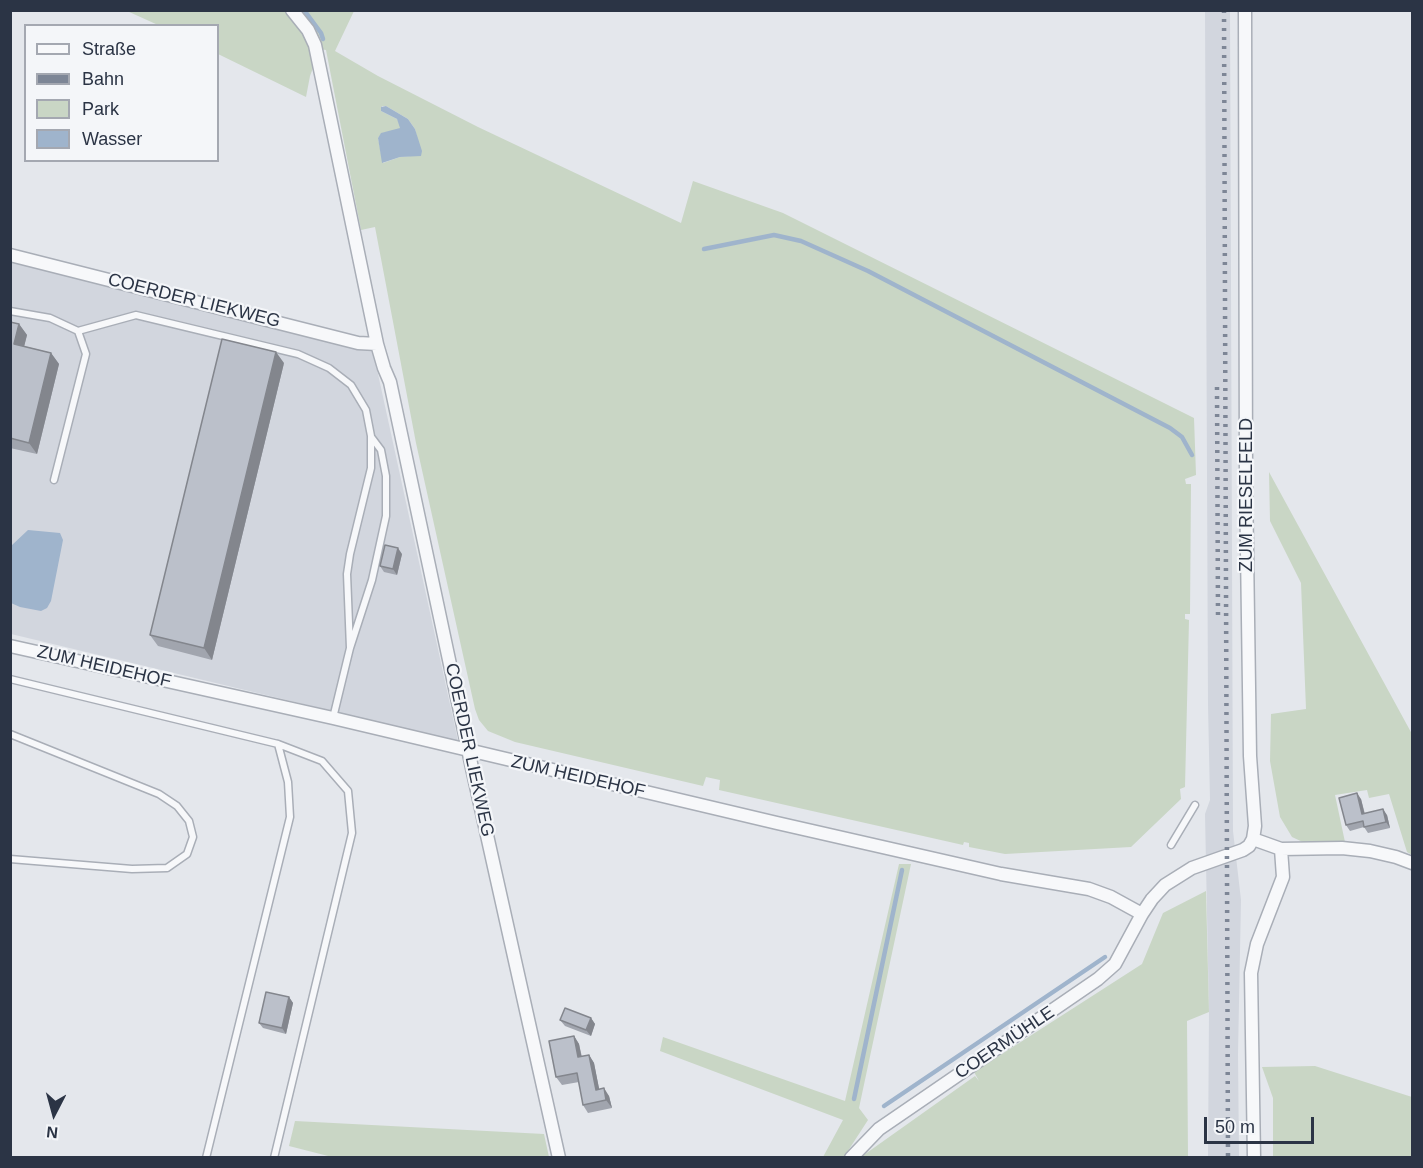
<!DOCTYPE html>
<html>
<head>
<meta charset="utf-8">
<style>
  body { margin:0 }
  #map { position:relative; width:1423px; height:1168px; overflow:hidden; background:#e4e7ec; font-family:Arial,sans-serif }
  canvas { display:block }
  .frame { position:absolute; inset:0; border:12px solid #2b3445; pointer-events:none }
  .legend { position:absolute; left:24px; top:24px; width:195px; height:138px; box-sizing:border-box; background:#f4f6f9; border:2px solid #a4a8b1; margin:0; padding:8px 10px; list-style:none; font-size:18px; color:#2b3445 }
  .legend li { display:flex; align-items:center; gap:12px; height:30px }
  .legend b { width:30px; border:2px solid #a4a8b1 }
  .north { position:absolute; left:24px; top:1084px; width:60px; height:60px; -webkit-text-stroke:4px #f4f6f9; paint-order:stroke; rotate:186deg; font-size:16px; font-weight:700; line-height:24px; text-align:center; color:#2b3445 }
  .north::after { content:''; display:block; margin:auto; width:21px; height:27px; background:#2b3445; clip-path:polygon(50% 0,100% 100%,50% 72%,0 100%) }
  .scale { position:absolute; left:1204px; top:1117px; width:110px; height:27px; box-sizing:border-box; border:3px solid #2b3445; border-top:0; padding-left:8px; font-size:18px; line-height:21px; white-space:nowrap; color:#2b3445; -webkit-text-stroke:4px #f4f6f9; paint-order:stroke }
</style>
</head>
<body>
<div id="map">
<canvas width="1423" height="1168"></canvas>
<div class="frame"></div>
<ul class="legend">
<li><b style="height:8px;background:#f7f8fa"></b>Straße</li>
<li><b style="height:8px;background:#7d8696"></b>Bahn</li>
<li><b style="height:16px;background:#c9d6c5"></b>Park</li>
<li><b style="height:16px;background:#9fb4cc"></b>Wasser</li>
</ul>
<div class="north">N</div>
<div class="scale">50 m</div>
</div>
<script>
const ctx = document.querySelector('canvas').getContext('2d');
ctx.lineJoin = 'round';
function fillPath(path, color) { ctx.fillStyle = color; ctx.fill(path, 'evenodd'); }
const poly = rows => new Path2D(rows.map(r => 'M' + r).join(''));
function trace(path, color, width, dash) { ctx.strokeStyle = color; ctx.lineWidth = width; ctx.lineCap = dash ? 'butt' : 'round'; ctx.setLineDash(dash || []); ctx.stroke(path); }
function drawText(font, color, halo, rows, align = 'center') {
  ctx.font = font + ' Arial,sans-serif'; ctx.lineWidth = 4.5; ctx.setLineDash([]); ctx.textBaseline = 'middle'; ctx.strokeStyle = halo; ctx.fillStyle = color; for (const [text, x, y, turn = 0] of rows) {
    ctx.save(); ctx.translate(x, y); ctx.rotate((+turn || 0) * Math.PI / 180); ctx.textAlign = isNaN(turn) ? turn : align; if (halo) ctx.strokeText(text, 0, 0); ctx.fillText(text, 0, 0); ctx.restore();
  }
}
fillPath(poly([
  [1230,10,1233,831,1241,900,1238,1054,1239,1157,1208,1157,1209,1012,1205,814,1210,800,1208,705,1205,11],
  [11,261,373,351,458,741,11,634]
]), '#d2d6de');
fillPath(poly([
  [127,11,354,11,335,51,378,76,478,127,681,223,693,181,783,213,1194,418,1196,475,1185,479,1186,484,1191,484,1190,614,1185,614,1185,619,1189,620,1185,787,1180,789,1181,799,1131,847,1005,854,969,847,969,843,964,842,963,845,719,790,720,780,706,777,703,786,515,742,488,731,479,720,475,709,416,443,375,227,361,230,326,50,320,49,310,76,306,97,218,54,218,26,158,25],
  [382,106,386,106,408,119,415,129,421,155,400,157,383,163,378,138,382,133,397,131,400,128,400,124,397,119,381,111],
  [1269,472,1412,734,1412,855,1407,852,1389,794,1369,798,1367,790,1335,795,1345,842,1307,844,1292,837,1280,817,1270,761,1271,714,1306,709,1301,583,1270,521],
  [899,864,911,864,859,1108,868,1120,844,1157,823,1157,843,1120,660,1051,663,1037,845,1101],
  [1206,891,1209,1012,1187,1021,1188,1157,861,1157,975,1076,979,1081,974,1072,1142,964,1163,913],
  [1315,1066,1412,1097,1412,1157,1273,1157,1273,1098,1262,1067],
  [295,1121,544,1134,549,1157,332,1157,289,1146]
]), '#c9d6c5');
fillPath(poly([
  [386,106,408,119,415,129,422,151,421,156,400,157,382,163,378,138,381,133,400,128,397,119,381,111,381,107],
  [28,530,60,533,63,540,51,601,47,608,41,611,20,607,11,603,11,546]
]), '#9fb4cc');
trace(poly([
  [304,10,321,33,323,39],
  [704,249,774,235,801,241,868,271,1170,428,1182,437,1192,455],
  [854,1099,902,870],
  [884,1106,1105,957]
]), '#9fb4cc', 4.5);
const lane = poly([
  [10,311,50,318,78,331,86,354,54,480],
  [78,331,136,315,298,354,329,368,351,385,366,410,371,436,371,468,350,554,347,574,350,648],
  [10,679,278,744,322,761,348,791,352,833,274,1158],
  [333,718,350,648,372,580,386,516,386,476,381,450,372,438],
  [10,734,159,794,177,806,189,821,193,837,187,854,167,868,132,869,10,859],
  [1171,845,1195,805],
  [206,1158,290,817,288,782,278,744]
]);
const street = poly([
  [292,10,308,30,315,45,377,344,384,368,390,382,472,768,559,1158],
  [10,255,358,343,377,344],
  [10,646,333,718,777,823,1001,874,1089,889,1111,897,1142,914],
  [1253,839,1281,849,1342,848,1370,851,1396,857,1412,863],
  [851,1158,879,1129,1098,979,1115,964,1142,914,1152,899,1165,885,1192,868,1243,850,1249,846,1253,839,1255,826,1250,756,1246,481,1245,10],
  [1254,1158,1251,973,1257,944,1283,877,1281,849]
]);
trace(lane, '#a9aeb7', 9);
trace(street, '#a9aeb7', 15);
trace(lane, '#f7f8fa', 6);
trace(street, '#f7f8fa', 12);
trace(poly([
  [1224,10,1228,1158],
  [1217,387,1218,615]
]), '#7d8696', 4.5, [3, 6]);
fillPath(poly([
  [10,322,19,324,27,335,24,346,51,353,59,364,37,454,10,448],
  [284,363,212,660,158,646,150,635],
  [402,554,397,575,384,572,380,566],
  [1361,799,1365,814,1387,815,1390,828,1368,833,1364,827,1350,831,1346,825],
  [289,997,293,1003,286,1034,263,1028,259,1023],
  [591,1018,595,1024,591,1036,565,1026,560,1020],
  [574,1036,579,1044,582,1057,589,1055,594,1063,599,1089,609,1096,612,1108,588,1113,583,1105,579,1082,562,1085,556,1077]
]), '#a1a5ae');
fillPath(poly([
  [19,324,27,335,22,355,14,344],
  [276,352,284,363,212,660,204,648],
  [51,353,59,364,37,454,29,443],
  [398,548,402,554,397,575,393,569],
  [1357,793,1361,799,1366,820,1362,814],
  [1383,809,1387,815,1390,828,1386,822],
  [289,997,293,1003,286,1034,282,1028],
  [591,1018,595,1024,591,1036,586,1030],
  [574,1036,579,1044,583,1065,578,1057],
  [589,1055,594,1063,601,1098,596,1090],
  [604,1088,609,1096,612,1108,606,1100]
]), '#83868d');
const building = poly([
  [10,322,19,324,14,344,51,353,29,443,10,438,10,322],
  [222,339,276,352,204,648,150,635,222,339],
  [385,545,398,548,393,569,380,566,385,545],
  [1357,793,1362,814,1383,809,1386,822,1364,827,1363,821,1346,825,1339,798,1357,793],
  [266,992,289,997,282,1028,259,1023,266,992],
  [565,1008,591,1018,586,1030,560,1020,565,1008],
  [574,1036,578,1057,589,1055,596,1090,604,1088,606,1100,583,1105,577,1073,556,1077,549,1041,574,1036]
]);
fillPath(building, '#bbc0ca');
trace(building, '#83868d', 1.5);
drawText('18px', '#2b3445', '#f4f6f9', [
  ["COERDER LIEKWEG",194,301,14],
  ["ZUM RIESELFELD",1247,495,-90],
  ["ZUM HEIDEHOF",104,667,13],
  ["COERDER LIEKWEG",469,750,78],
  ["ZUM HEIDEHOF",578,777,13],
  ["COERMÜHLE",1005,1043,-34]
]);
</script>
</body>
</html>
